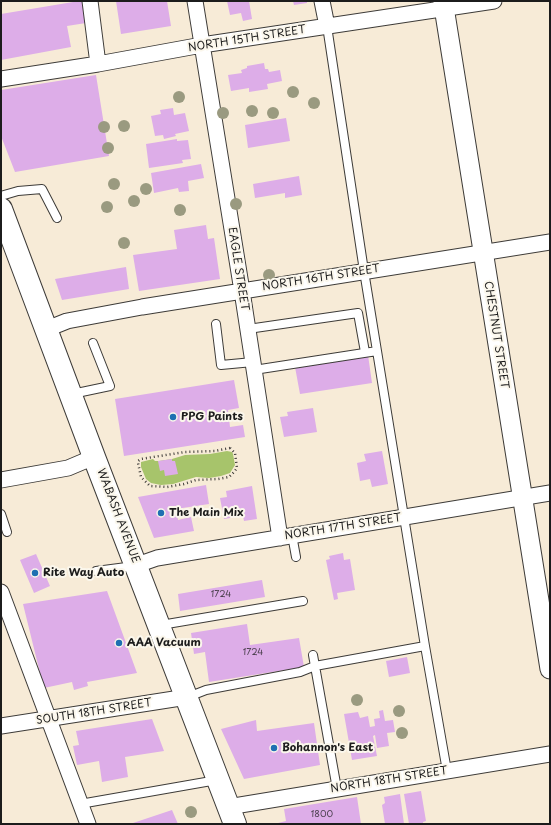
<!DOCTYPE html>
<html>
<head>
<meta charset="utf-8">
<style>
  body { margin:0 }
  #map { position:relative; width:551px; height:825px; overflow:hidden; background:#f7ebd7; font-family:"Playpen Sans",sans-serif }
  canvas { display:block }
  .frame { position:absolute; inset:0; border:2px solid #1c1c1c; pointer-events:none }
</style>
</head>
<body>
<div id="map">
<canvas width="551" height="825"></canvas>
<div class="frame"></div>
</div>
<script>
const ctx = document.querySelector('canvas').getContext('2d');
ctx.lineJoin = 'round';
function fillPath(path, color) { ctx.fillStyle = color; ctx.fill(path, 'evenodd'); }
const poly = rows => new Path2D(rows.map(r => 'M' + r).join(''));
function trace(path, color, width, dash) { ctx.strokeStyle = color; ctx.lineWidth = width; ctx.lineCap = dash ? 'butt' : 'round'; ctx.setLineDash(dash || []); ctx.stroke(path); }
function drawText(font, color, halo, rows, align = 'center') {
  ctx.font = font + ' "Playpen Sans",sans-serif'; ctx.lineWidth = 4; ctx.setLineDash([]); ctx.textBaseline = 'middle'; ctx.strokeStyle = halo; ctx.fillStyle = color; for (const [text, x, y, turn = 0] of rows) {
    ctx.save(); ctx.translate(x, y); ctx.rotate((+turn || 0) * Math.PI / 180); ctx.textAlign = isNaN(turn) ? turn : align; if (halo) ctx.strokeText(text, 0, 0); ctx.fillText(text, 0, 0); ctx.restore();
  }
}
fillPath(poly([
  [227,451,232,452,233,454,235,465,230,473,221,476,209,478,196,477,173,484,161,485,151,483,146,479,141,467,141,462,153,459,155,461,159,461,172,459,185,455,210,454]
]), '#a7c46b');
fillPath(poly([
  [79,1,82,1,86,23,67,26,71,47,1,60,1,14],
  [116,1,167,1,171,26,121,34],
  [227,1,249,1,252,19,243,21,241,13,230,15],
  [293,1,307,1,307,3,294,5],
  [264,63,265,69,268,69,269,72,280,70,282,81,267,84,268,89,249,92,249,88,231,91,228,75,242,73,241,70,247,68,247,66],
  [96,75,109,156,15,172,1,136,1,90],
  [173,108,174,115,185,113,189,131,175,134,176,136,164,139,163,135,155,136,151,116,161,114,160,110],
  [286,118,290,141,248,148,245,125],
  [177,139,177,141,188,140,191,159,182,160,183,163,149,168,146,144],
  [201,164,204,178,188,181,189,191,179,192,178,188,154,193,151,173],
  [299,176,302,195,285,198,285,193,255,198,253,184],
  [206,225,208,239,214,238,220,279,139,291,133,255,177,249,174,230],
  [126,267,129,289,62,300,55,279],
  [368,355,372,383,300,394,295,367],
  [234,380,239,408,228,410,230,427,243,425,245,437,124,456,115,399],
  [313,408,317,432,284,437,280,417,288,416,287,412],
  [382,451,388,484,372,487,370,479,360,481,357,463,366,461,364,454],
  [172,459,172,461,175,461,178,474,165,476,164,470,160,471,158,461],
  [206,485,209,504,176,509,178,520,191,517,194,531,154,538,138,497],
  [252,486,257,519,244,521,243,516,224,519,220,498,227,497,226,491],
  [343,553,344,560,350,559,355,590,337,593,338,599,334,600,326,560,330,559,329,556],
  [36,554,50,586,34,593,20,560],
  [262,580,265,597,180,611,178,594],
  [107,591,137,673,87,682,88,686,74,690,72,682,44,688,35,674,40,673,23,604],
  [247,624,250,645,299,638,304,667,209,682,205,652,194,654,191,633],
  [407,657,410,673,389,677,386,661],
  [383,710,385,721,393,720,395,732,387,733,389,746,377,748,375,735,373,736,377,756,352,760,344,714,358,712,360,718,368,716,370,727,375,726,374,719,380,718,379,711],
  [152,719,164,751,125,757,128,777,102,782,99,761,77,765,73,746,79,745,76,731],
  [256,720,257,731,314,723,320,765,244,779,221,729],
  [421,791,426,821,423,822,423,824,409,824,404,794],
  [400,794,404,824,385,824,382,805,385,803,384,797],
  [357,797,361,824,274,824,286,821,284,809],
  [172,810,178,824,130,824]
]), '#ddade8');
const service = poly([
  [327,26,364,271,425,646,447,771],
  [1,196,18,191,42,189,57,218],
  [216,324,221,365,253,362],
  [248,329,358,313,365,352],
  [254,370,377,351],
  [72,394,110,386,93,343],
  [1,514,7,532],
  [292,535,296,557],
  [96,571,134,566],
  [161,625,303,601],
  [313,655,337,789],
  [188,697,206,690,300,672,315,666,425,646],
  [80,804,217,780]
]);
const minor = poly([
  [90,1,98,64],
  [195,1,242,291,280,538],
  [322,1,327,26],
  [1,79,98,64,202,45,494,1],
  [47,329,67,321,142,307,550,242],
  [1,480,68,468,94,457],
  [137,565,157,558,550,493],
  [1,592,88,824],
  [1,726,187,697],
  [228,807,550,754]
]);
const tertiary = poly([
  [443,1,550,669]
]);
const primary = poly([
  [1,209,94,457,235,824]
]);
trace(service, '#3d3b38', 10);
trace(minor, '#3d3b38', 17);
trace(tertiary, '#3d3b38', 21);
trace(primary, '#3d3b38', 24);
trace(poly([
  [230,448,235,453,237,468,234,472,229,477,218,479,196,480,184,484,167,487,150,486,141,477,138,463,138,461,141,459,153,457,185,452,215,451,230,448]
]), '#3d3b38', 2.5, [1, 3]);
trace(service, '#fff', 8);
trace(minor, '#fff', 15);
trace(tertiary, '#fff', 19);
trace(primary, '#fff', 22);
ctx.fillStyle = '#9a9a80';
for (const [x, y] of [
  [293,92],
  [179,97],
  [314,103],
  [252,111],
  [223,113],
  [273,113],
  [124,126],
  [104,127],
  [108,148],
  [114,184],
  [146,189],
  [134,201],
  [236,204],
  [107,207],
  [180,210],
  [124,243],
  [269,275],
  [357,700],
  [399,711],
  [402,733],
  [191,812]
]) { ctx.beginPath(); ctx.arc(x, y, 6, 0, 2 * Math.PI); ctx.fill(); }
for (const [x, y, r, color] of [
  [173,417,4,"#1f6fb2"],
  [161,513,4,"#1f6fb2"],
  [35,573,4,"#1f6fb2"],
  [119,643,4,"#1f6fb2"],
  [274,748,4,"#1f6fb2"]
]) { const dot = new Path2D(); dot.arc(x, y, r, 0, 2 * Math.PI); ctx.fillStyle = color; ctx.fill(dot); trace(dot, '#fbf7ec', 1.5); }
drawText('9px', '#4c404f', null, [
  ["1724",221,595],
  ["1724",253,653],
  ["1800",322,815]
]);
drawText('11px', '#1c1c1c', '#fbf7ec', [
  ["NORTH 15TH STREET",247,39,-9],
  ["EAGLE STREET",238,269,81],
  ["NORTH 16TH STREET",321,278,-9],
  ["CHESTNUT STREET",496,335,81],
  ["WABASH AVENUE",118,516,69],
  ["NORTH 17TH STREET",343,527,-9],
  ["SOUTH 18TH STREET",94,712,-9],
  ["NORTH 18TH STREET",389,780,-9]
]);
drawText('bold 11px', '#1c1c1c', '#fbf7ec', [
  ["PPG Paints",181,417],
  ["The Main Mix",169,513],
  ["Rite Way Auto",43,573],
  ["AAA Vacuum",127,643],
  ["Bohannon's East",282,748]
], 'left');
</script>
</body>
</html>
